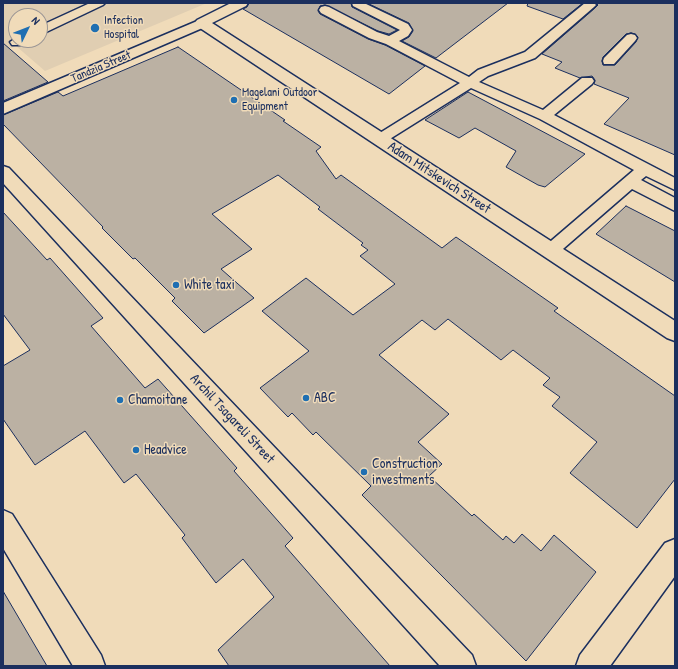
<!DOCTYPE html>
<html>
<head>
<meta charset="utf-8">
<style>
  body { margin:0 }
  #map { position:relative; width:678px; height:669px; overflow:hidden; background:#f0dbb9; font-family:"Patrick Hand",sans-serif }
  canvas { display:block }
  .frame { position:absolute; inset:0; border:4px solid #1b2f5e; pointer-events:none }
  .north { position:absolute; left:8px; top:8px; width:40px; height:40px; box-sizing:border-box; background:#f0dbb9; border:1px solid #9b9695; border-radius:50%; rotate:47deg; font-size:11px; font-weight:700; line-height:16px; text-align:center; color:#1b2f5e }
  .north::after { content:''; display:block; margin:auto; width:14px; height:18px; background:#1f6fb2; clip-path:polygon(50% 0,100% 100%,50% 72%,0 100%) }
</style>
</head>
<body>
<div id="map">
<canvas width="678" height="669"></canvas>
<div class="frame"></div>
<div class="north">N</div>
</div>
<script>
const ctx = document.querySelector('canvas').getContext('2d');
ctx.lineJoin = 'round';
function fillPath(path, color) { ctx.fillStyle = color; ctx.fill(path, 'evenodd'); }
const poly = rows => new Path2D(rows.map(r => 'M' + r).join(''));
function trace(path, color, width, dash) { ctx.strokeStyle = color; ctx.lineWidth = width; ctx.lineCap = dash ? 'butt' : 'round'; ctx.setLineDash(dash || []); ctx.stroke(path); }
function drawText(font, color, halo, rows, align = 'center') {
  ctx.font = font + ' "Patrick Hand",sans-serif'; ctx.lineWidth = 3; ctx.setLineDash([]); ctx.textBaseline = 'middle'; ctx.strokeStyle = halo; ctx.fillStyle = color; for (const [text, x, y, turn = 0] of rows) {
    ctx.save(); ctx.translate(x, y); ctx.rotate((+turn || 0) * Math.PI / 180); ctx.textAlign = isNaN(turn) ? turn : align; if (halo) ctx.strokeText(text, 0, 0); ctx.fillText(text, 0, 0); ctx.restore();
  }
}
fillPath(poly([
  [3,3,207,3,45,71,16,46,3,51],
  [16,16,40,16,40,40,16,40]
]), '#e0ceb2');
const building = poly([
  [249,3,351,3,352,7,397,30,389,34,378,31,325,5,320,6,318,11,320,14,368,39,385,45,425,66,389,94,243,9,247,7,249,3],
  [367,3,508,3,436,58,402,41,409,37,413,31,409,23,367,3],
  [528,3,583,3,563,19,527,6,528,3],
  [596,3,675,3,675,155,604,124,629,98,594,84,595,80,592,76,580,78,555,68,562,62,542,54,595,8,598,5,596,3],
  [631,33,635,34,638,37,636,42,615,65,603,65,602,61,603,57,626,34,631,33],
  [3,43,48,82,3,101,3,43],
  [178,47,285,120,283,121,321,147,316,151,336,179,341,175,442,248,456,237,558,308,554,311,675,396,675,479,637,528,570,473,597,442,552,406,560,397,543,385,550,378,513,350,501,360,448,319,435,330,422,320,379,355,449,414,418,442,442,464,429,476,472,516,474,514,503,540,506,536,514,543,522,534,541,551,554,535,596,572,526,661,362,495,371,486,316,432,313,435,292,413,288,417,260,388,309,351,262,311,306,278,353,315,395,284,360,256,368,250,361,245,363,243,318,209,320,207,278,175,212,214,252,249,221,269,254,298,204,333,172,301,175,298,135,258,133,259,102,228,103,227,3,124,3,115,58,92,63,96,178,47],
  [468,92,585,154,545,187,538,185,506,167,516,151,475,128,459,138,425,120,468,92],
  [626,206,675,231,675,282,596,234,626,206],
  [3,212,47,260,50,258,103,318,91,326,145,388,158,379,237,468,234,471,293,538,285,546,390,666,229,666,218,650,274,597,243,559,216,583,182,538,185,535,136,474,124,483,85,431,35,465,3,419,3,366,30,350,3,314,3,212],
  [3,591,47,666,3,666,3,591]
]);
fillPath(building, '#bbb1a3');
trace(building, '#1b2f5e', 1);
const service = poly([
  [90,3,105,3,103,5,40,35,40,26,90,3],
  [352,3,364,3,408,24,412,30,408,36,399,41,469,77,478,70,525,52,585,3,594,3,596,5,594,7,535,58,488,76,479,82,543,110,582,78,592,78,594,81,592,84,554,115,675,178,675,190,646,176,641,180,675,198,675,211,632,189,556,255,550,257,544,255,541,251,544,247,634,170,540,119,471,88,385,142,380,144,375,142,373,139,375,136,460,83,386,44,369,38,321,13,319,10,321,7,325,6,329,7,377,32,389,36,400,30,353,6,352,3],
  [631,34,635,35,637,38,635,41,614,64,604,64,603,61,604,58,627,35,631,34],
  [16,38,16,40,27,40,20,45,12,45,10,42,16,38]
]);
const minor = poly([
  [202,19,207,20,209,23,207,26,3,114,3,103,202,19],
  [3,166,9,168,472,655,476,666,440,666,3,183,3,166],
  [3,510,12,514,101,655,105,666,73,666,3,548,3,510],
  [675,539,675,576,610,666,576,666,580,655,665,543,675,539]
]);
const secondary = poly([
  [231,3,248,3,246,6,212,23,675,321,675,341,667,338,197,26,195,23,197,20,231,3]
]);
trace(service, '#1b2f5e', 3);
trace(minor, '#1b2f5e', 3);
trace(secondary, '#1b2f5e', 3);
fillPath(service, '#f0dbb9');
fillPath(minor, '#f0dbb9');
fillPath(secondary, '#f0dbb9');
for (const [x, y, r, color] of [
  [95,28,5,"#1f6fb2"],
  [234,100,4,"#1f6fb2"],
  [176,285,4,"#1f6fb2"],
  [306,398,4,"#1f6fb2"],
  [120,400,4,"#1f6fb2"],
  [136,450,4,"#1f6fb2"],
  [364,472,4,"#1f6fb2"]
]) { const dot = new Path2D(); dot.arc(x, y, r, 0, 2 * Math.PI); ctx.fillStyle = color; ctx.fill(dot); trace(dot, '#f0dbb9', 1.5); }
drawText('12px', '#1b2f5e', '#f0dbb9', [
  ["Infection",104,21],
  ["Hospital",104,35],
  ["Magelani Outdoor",242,93],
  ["Equipment",242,107]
], 'left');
drawText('12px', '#1b2f5e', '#f0dbb9', [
  ["Tandzia Street",101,67,-23]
]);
drawText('14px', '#1b2f5e', '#f0dbb9', [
  ["Adam Mitskevich Street",439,178,33],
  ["Archil Tsagareli Street",232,419,47]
]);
drawText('14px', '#1b2f5e', '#f0dbb9', [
  ["White taxi",184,285],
  ["ABC",314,398],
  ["Chamoitane",128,400],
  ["Headvice",144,450],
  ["Construction",372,464],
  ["investments",372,480]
], 'left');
</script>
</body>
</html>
